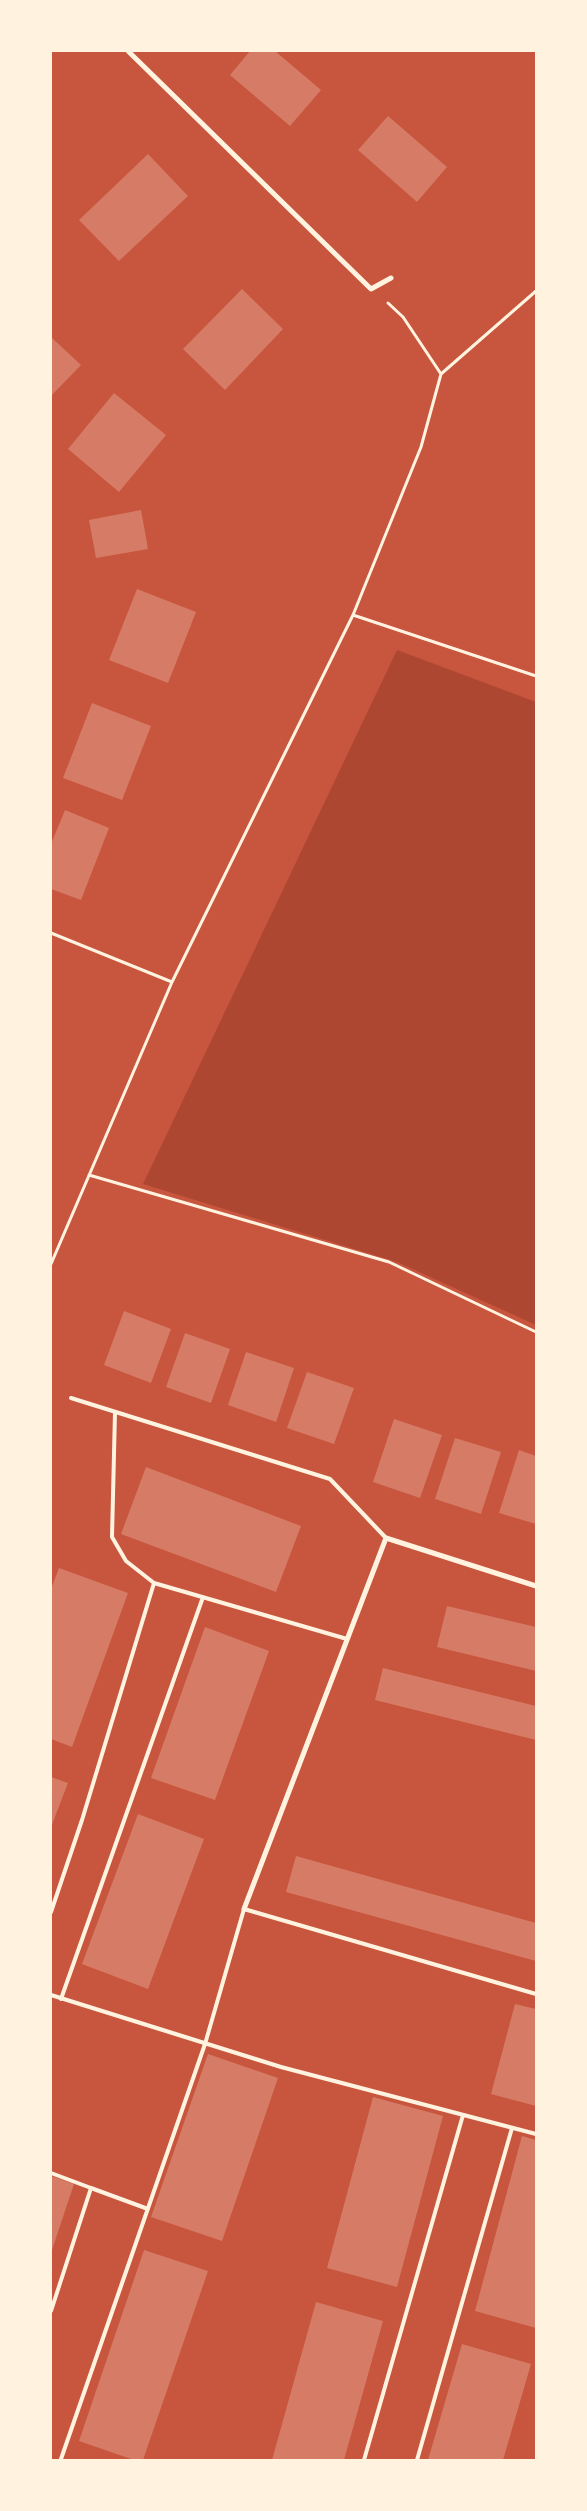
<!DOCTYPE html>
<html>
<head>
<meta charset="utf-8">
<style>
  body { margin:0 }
  #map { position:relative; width:587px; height:2511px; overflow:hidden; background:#c8553d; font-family:"DM Sans",sans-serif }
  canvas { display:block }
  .frame { position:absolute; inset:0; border:52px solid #fff3e0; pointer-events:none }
</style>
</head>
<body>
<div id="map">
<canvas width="587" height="2511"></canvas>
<div class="frame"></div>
</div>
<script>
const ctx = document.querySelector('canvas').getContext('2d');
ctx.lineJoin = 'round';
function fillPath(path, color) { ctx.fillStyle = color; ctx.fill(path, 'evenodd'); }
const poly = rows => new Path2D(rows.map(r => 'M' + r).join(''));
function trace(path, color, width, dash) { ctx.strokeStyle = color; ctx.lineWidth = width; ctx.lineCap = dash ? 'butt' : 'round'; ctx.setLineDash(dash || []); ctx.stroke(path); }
fillPath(poly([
  [397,650,536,702,536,1325,397,1262,143,1184]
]), '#ae4732');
fillPath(poly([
  [250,51,275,51,321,90,290,126,230,75],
  [388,116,447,167,417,202,358,150],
  [148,154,188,196,119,261,79,220],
  [242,289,283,329,225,390,183,349],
  [51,337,81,365,51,396],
  [114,393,166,435,119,492,68,449],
  [141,510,148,549,96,558,89,520],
  [137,589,196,612,168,683,109,660],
  [92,703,151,726,122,800,63,778],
  [65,810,109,828,81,900,51,889,51,844],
  [124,1311,171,1329,151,1383,104,1365],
  [185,1333,230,1349,211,1403,166,1387],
  [246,1352,294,1368,276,1422,228,1405],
  [307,1372,354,1388,334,1444,287,1428],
  [394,1419,442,1435,420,1498,373,1482],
  [455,1438,501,1452,481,1514,435,1499],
  [519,1450,536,1456,536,1524,499,1513],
  [146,1467,301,1526,276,1592,121,1534],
  [59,1568,128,1593,72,1747,51,1739,51,1589],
  [447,1606,536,1627,536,1671,437,1647],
  [205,1627,269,1651,215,1800,151,1778],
  [383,1668,536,1706,536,1740,375,1700],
  [51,1777,68,1783,51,1827],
  [138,1814,204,1839,148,1989,82,1964],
  [296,1856,536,1923,536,1961,286,1892],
  [515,2004,536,2009,536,2106,491,2094],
  [208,2054,278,2078,222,2241,151,2217],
  [373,2097,443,2116,397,2287,327,2268],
  [522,2136,536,2140,536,2328,475,2311],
  [51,2176,74,2184,52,2250,51,2249],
  [144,2250,208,2271,143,2460,134,2460,79,2441],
  [316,2302,383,2321,344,2460,272,2460],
  [462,2344,531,2364,503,2460,428,2460]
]), '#d67c66');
trace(poly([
  [388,303,403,317,441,374],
  [353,615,536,676],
  [51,933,172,982],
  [89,1175,389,1262,536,1332],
  [51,1264,172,982,353,615,421,447,441,374,536,291]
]), '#fff3e0', 3);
trace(poly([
  [71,1398,330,1479,386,1538],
  [154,1583,347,1639],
  [51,1912,82,1820,154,1583,126,1561,112,1537,115,1412],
  [51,1995,281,2067,536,2134],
  [61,1999,203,1597],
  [51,2173,91,2188],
  [51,2311,91,2188,148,2209],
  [61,2459,205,2044,244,1909,536,1994],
  [364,2460,463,2115],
  [417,2460,512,2128]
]), '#fff3e0', 4);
trace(poly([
  [128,51,371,289,391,278],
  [244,1909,386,1538,536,1586]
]), '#fff3e0', 5);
</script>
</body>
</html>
